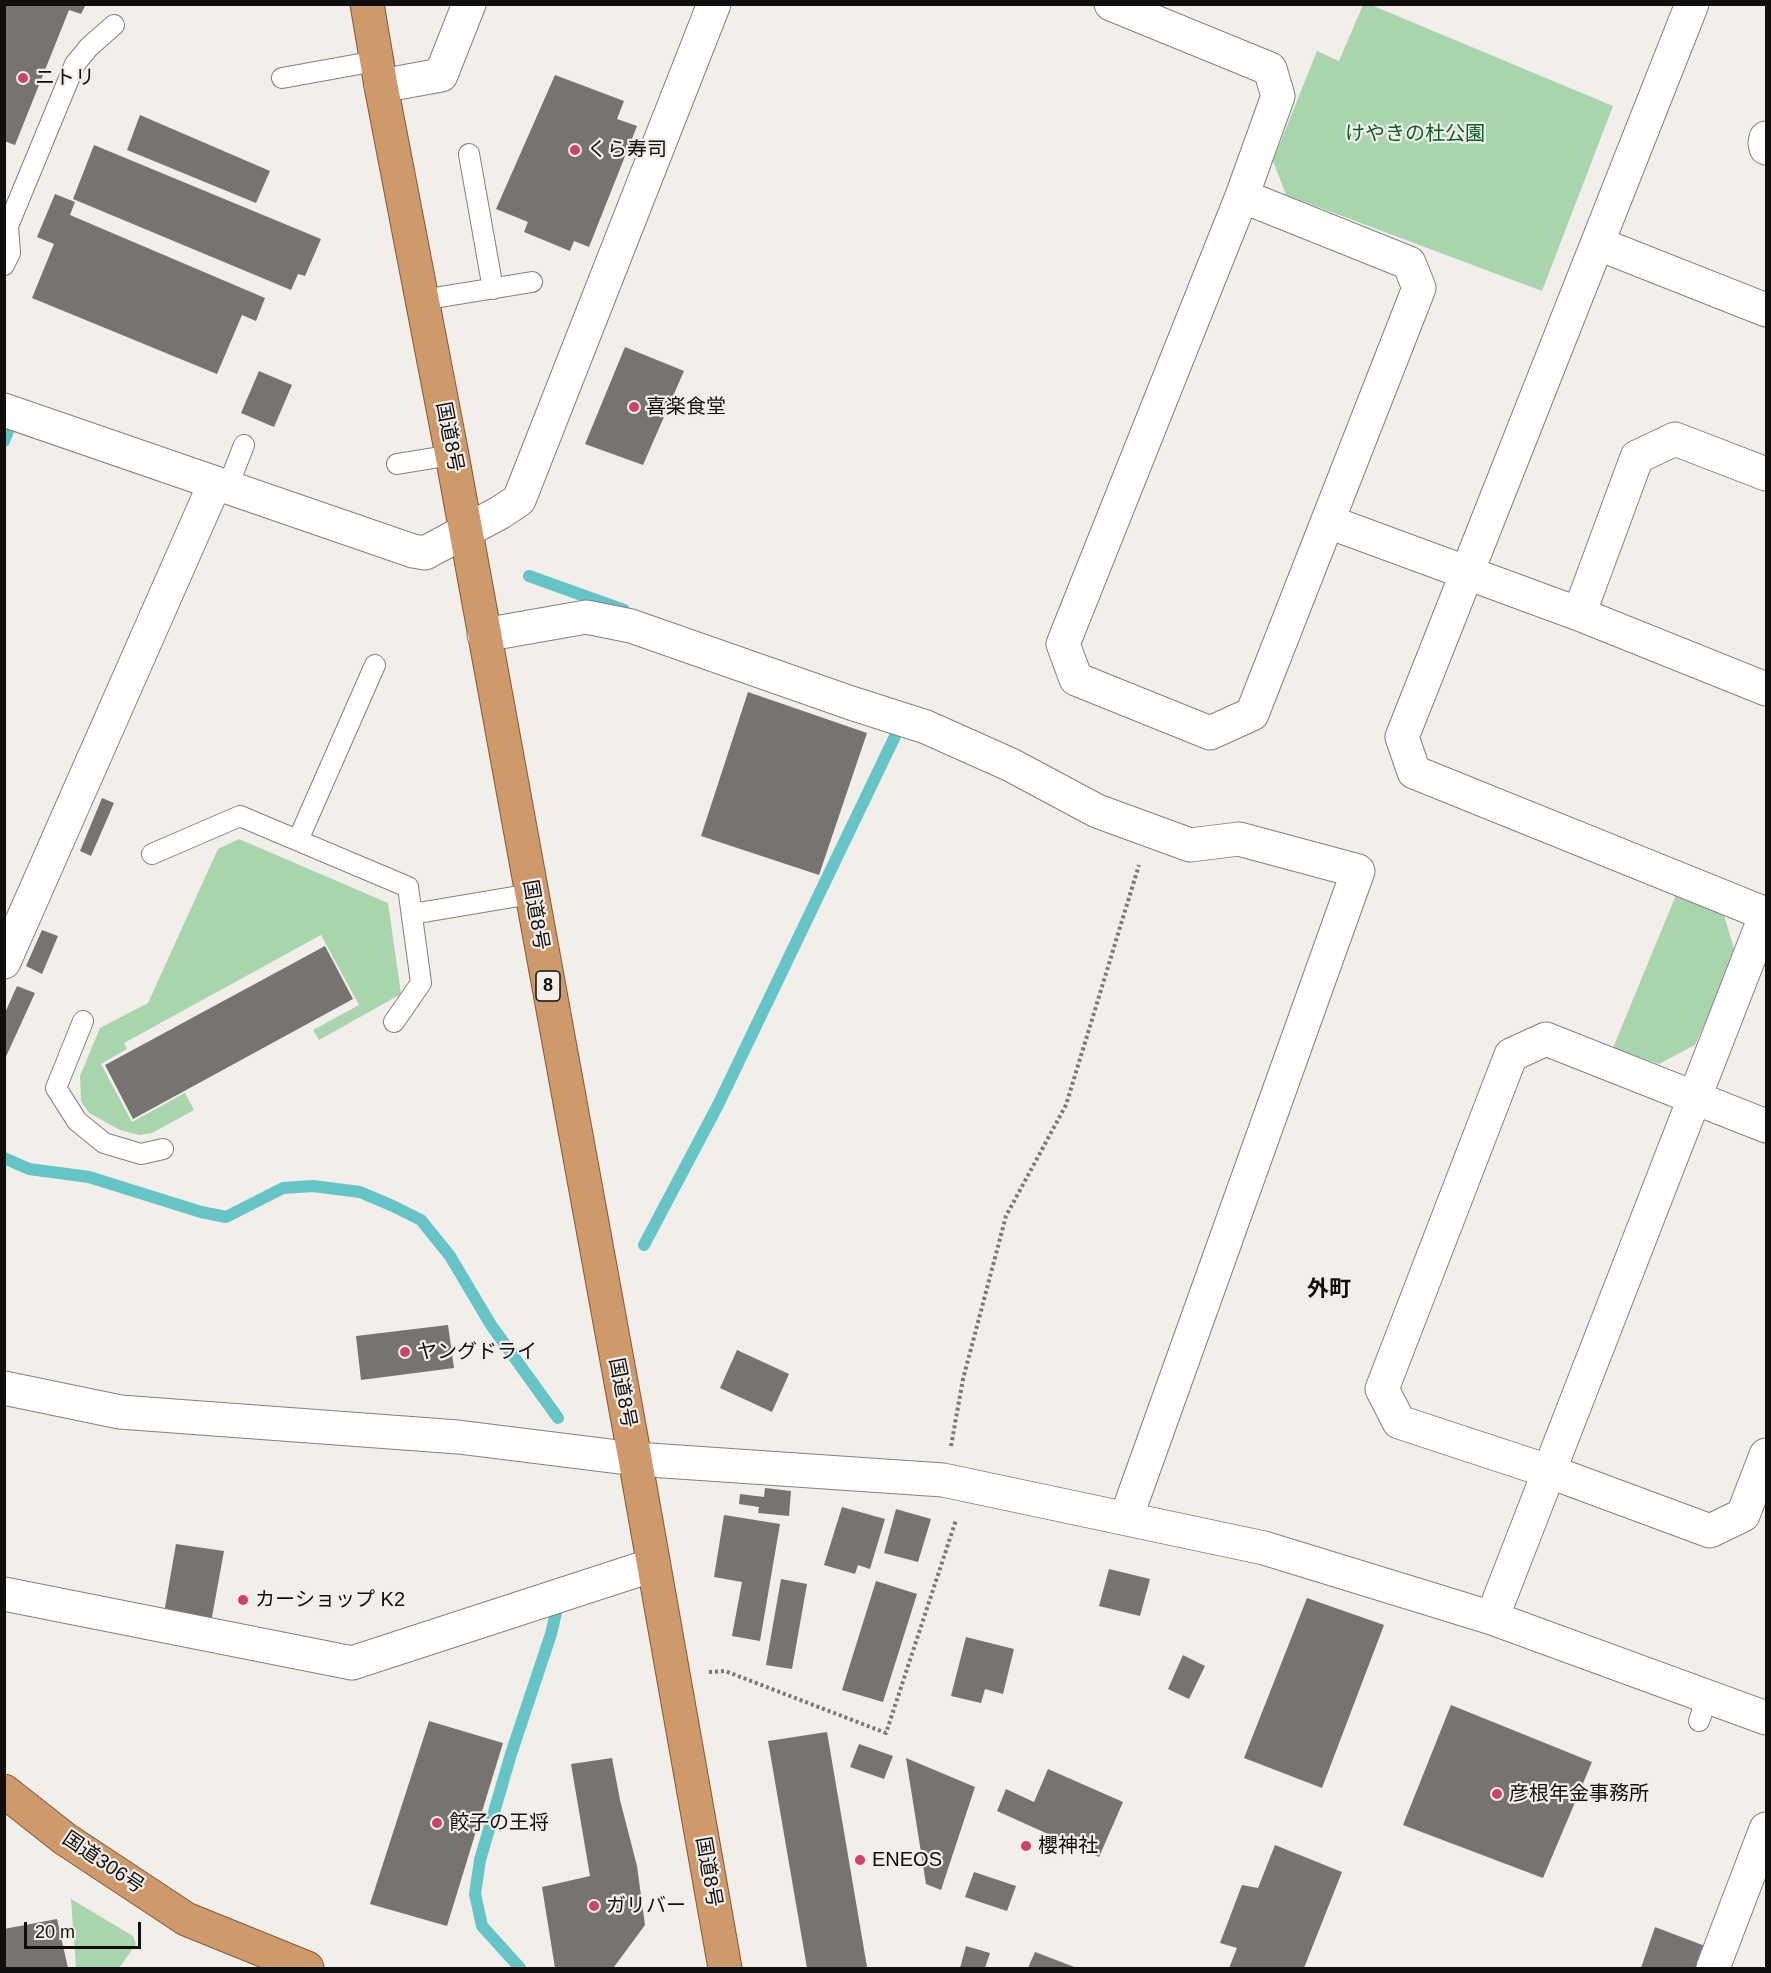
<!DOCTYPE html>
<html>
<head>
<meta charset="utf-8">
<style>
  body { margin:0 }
  #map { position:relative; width:1771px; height:1973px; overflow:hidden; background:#f2eeea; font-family:Arial,sans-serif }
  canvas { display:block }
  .frame { position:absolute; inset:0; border:6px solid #110f0e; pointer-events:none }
  .scale { position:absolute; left:24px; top:1922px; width:117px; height:27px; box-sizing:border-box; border:3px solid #110f0e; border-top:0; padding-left:8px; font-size:18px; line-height:21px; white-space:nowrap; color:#110f0e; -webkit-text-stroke:4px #f2eeea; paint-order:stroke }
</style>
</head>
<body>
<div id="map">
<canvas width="1771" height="1973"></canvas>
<div class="frame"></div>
<div class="scale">20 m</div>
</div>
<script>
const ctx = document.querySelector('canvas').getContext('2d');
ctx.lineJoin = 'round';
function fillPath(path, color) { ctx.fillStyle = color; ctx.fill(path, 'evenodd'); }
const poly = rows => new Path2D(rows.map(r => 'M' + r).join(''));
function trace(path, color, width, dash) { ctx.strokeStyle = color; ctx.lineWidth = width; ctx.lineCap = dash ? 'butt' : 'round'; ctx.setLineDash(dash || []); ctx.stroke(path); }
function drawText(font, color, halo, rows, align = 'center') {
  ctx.font = font + ' Arial,"Noto Sans JP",sans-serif'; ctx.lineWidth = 4.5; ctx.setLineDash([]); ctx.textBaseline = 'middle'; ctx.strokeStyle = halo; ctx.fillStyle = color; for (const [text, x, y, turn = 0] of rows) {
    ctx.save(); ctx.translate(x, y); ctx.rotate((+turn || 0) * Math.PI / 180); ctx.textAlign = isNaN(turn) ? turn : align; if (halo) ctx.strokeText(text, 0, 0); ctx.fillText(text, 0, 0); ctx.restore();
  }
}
fillPath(poly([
  [1363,5,1371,5,1613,106,1542,291,1286,195,1273,161,1317,51,1339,61],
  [239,839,388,903,401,994,319,1040,313,1030,359,1005,321,935,124,1043,127,1049,101,1064,132,1122,185,1093,194,1110,152,1133,139,1135,120,1130,89,1113,81,1101,80,1076,100,1028,148,1003,218,849],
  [1676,895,1723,912,1736,955,1695,1045,1659,1064,1613,1048],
  [71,1899,133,1936,136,1944,119,1968,76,1968]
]), '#a8d5ad');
trace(poly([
  [4,441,10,426],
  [529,576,624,610],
  [4,1158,29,1169,89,1177,201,1212,226,1217,283,1188,313,1186,360,1192,393,1206,421,1220,450,1256,491,1325,558,1418],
  [644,1245,718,1105,898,730],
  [520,1968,482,1926,475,1894,480,1860,511,1754,551,1634,559,1600]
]), '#65c4c6', 12);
fillPath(poly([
  [4,4,86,4,81,14,69,10,15,145,4,141],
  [555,75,624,101,617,119,637,126,589,247,574,241,570,251,524,232,528,222,496,209],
  [140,115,270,171,256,203,127,150],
  [94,145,321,239,305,276,298,274,291,290,73,199],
  [55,194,75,202,70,215,265,298,256,321,242,315,217,374,32,298,54,244,37,237],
  [625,347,684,371,643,465,585,444],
  [259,371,292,385,274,427,241,413],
  [748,692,867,733,819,875,701,836],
  [102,798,114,803,91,856,80,851],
  [42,930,58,936,42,974,26,966],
  [325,946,353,999,133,1119,105,1065],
  [17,986,35,993,4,1061,4,1015],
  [448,1325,454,1368,361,1380,356,1336],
  [737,1350,789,1374,772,1412,720,1388],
  [765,1488,791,1491,789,1516,758,1513,759,1507,739,1504,740,1494,764,1497],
  [842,1507,885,1519,870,1569,858,1565,855,1574,824,1565],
  [896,1509,931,1519,918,1562,884,1553],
  [724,1515,780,1524,760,1641,732,1636,742,1582,714,1577],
  [176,1544,224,1551,210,1628,163,1619],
  [1109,1569,1150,1579,1140,1616,1099,1606],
  [781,1579,807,1584,792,1669,766,1665],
  [876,1581,917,1594,883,1702,842,1690],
  [1307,1598,1384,1625,1322,1788,1244,1758],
  [966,1637,1014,1649,1003,1694,985,1689,981,1703,951,1696],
  [1183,1655,1205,1666,1189,1699,1168,1689],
  [1451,1705,1592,1762,1543,1878,1403,1825],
  [429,1721,503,1743,447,1926,370,1904],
  [827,1732,867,1967,856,1968,807,1968,768,1741],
  [859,1744,893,1756,884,1779,850,1767],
  [612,1758,620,1800,637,1866,645,1925,614,1967,555,1968,542,1887,590,1876,571,1764],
  [906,1758,975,1787,941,1890,926,1884],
  [1048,1769,1123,1802,1099,1857,997,1811,1006,1789,1034,1802],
  [1275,1845,1342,1872,1304,1968,1229,1968,1237,1948,1220,1943,1242,1885,1258,1888],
  [974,1872,1016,1886,1007,1911,965,1897],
  [57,1919,68,1968,4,1968,4,1929],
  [1655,1927,1705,1946,1697,1968,1641,1968],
  [966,1946,990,1953,985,1968,960,1968],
  [1035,1952,1077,1968,1028,1968]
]), '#777370');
const service = poly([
  [282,78,376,61],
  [469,154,493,289],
  [4,265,10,253,8,226,75,64,89,47,114,25],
  [422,300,532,282],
  [397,464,452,455],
  [228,486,244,445],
  [298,840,375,665],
  [152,854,240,816,408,887,421,983,394,1022],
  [412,914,531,894],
  [83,1021,56,1088,77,1121,104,1143,141,1154,163,1149],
  [1699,1721,1708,1696]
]);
const minor = poly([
  [1111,4,1270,69,1278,96,1242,196,1063,644,1076,679,1210,733,1252,714,1419,288,1409,263,1242,196],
  [1692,4,1402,737,1414,772,1766,914],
  [381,86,441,75,469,4],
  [1766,138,1765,143,1766,148],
  [1599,244,1766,310],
  [4,410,413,551,425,553,501,512,519,500,714,4],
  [1329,522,1579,614,1766,689],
  [1579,614,1637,457,1675,439,1766,474],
  [484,635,586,617,631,626,851,703,926,727,1011,765,1097,811,1190,845,1239,839,1358,871,1126,1518],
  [4,962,215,483],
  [1766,1126,1546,1039,1511,1055,1382,1389,1399,1422,1548,1471,1710,1531,1743,1515,1766,1455],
  [4,1388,120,1412,458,1437,635,1459,943,1480,1264,1548,1492,1618,1766,1718],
  [4,1594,352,1663,653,1565],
  [1492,1618,1766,914],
  [1713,1968,1766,1829]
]);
const trunk = poly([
  [367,4,381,86,452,455,635,1459,725,1968],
  [4,1791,65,1839,186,1919,307,1968]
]);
trace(service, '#85817e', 22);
trace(minor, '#85817e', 35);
trace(trunk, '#845932', 35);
trace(poly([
  [951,1446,963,1379,1006,1216,1066,1105,1139,865],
  [709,1672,725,1671,886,1733,956,1520]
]), '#7a7775', 4, [3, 3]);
trace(service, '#fff', 20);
trace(minor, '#fff', 33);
trace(trunk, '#ce9a6b', 33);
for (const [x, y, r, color] of [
  [23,78,6,"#d04269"],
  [575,150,6,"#d04269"],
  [634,407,6,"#d04269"],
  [405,1352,6,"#d04269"],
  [243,1600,6,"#d04269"],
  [1497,1794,6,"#d04269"],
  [437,1823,6,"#d04269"],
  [1026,1846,6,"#d04269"],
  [860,1860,6,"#d04269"],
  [594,1906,6,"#d04269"]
]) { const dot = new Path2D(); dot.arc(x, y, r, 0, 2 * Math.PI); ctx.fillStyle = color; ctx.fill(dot); trace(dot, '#f2eeea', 2); }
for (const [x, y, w] of [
  [548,986,24]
]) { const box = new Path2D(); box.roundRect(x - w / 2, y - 15, w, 30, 4.5); ctx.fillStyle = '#f2eeea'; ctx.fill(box); trace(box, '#110f0e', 1.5); }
drawText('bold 18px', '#110f0e', null, [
  ["8",548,986]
]);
drawText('20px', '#110f0e', '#f2eeea', [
  ["ニトリ",35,78],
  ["くら寿司",587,150],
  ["喜楽食堂",646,407],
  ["ヤングドライ",417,1352],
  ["カーショップ K2",255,1600],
  ["彦根年金事務所",1509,1794],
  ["餃子の王将",449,1823],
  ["櫻神社",1038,1846],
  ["ENEOS",872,1860],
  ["ガリバー",606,1906]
], 'left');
drawText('20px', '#086025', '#f2eeea', [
  ["けやきの杜公園",1415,134]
]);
drawText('20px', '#110f0e', '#f2eeea', [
  ["国道8号",449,437,79],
  ["国道8号",535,915,80],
  ["国道8号",622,1393,79],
  ["国道306号",103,1863,34],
  ["国道8号",708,1872,80]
]);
drawText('bold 22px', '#110f0e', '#f2eeea', [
  ["外町",1329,1290]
]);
</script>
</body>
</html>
